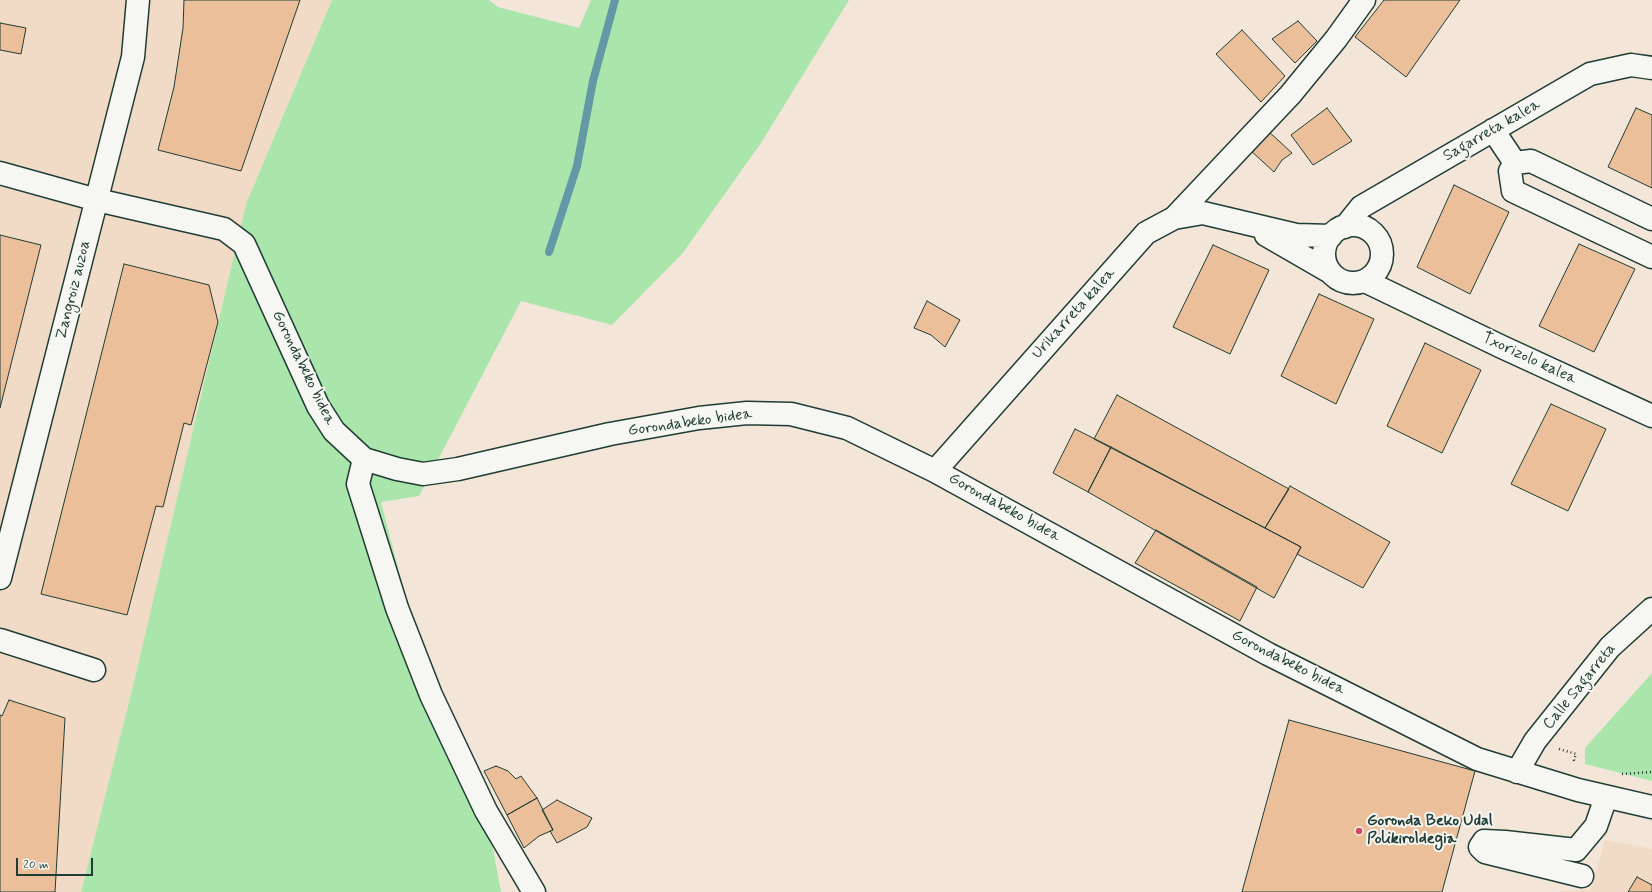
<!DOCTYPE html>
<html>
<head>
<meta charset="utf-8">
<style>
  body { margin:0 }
  #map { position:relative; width:1652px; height:892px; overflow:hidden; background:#f3e6d8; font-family:Mynerve,sans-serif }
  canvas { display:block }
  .scale { position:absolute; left:16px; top:858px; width:77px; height:18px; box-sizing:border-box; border:2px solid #1f3d34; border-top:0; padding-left:5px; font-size:12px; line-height:14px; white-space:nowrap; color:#1f3d34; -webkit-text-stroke:3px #f6f6f2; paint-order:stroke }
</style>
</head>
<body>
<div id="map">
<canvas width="1652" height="892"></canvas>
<div class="scale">20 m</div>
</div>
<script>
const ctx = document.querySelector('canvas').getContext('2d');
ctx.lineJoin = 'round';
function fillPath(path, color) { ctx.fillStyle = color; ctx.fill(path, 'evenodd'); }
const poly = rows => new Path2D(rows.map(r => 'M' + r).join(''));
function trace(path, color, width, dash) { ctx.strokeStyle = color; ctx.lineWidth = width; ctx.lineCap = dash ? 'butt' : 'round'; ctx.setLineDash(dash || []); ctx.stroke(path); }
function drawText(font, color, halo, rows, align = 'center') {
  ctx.font = font + ' Mynerve,sans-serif'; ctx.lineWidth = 4; ctx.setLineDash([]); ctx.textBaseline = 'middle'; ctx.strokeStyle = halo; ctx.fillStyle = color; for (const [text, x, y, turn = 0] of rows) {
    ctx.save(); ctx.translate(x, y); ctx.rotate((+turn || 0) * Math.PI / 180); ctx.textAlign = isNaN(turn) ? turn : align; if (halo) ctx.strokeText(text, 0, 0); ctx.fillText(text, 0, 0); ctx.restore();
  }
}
fillPath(poly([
  [0,0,332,0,246,204,134,682,81,892,0,892],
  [1605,840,1652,849,1652,892,1551,892,1591,889]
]), '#f1dac6');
fillPath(poly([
  [332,0,489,0,498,7,579,28,591,0,849,0,761,143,682,254,612,325,521,301,419,496,381,502,431,695,486,811,501,892,81,892,134,682,246,204],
  [1652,673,1652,781,1585,764,1585,748]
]), '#aae6ac');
trace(poly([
  [549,252,577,166,593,81,615,0]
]), '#6399a7', 8);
const building = poly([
  [184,0,300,0,241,171,158,150,174,87,183,28,184,0],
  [1384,0,1460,0,1406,77,1355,37,1384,0],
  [1298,21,1317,41,1295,63,1272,39,1298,21],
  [0,23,26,28,21,54,0,50,0,23],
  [1242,30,1285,76,1261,102,1216,54,1242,30],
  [1327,108,1352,141,1313,165,1291,135,1327,108],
  [1636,108,1652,115,1652,188,1608,167,1636,108],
  [1268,131,1292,153,1282,160,1274,172,1250,150,1268,131],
  [1454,185,1509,212,1470,294,1417,267,1454,185],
  [0,235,41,245,0,408,0,235],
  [1579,244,1635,269,1594,352,1539,326,1579,244],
  [1213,245,1269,270,1230,354,1173,327,1213,245],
  [124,264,209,285,218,322,191,425,184,423,163,507,156,506,127,615,41,594,124,264],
  [1319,294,1374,319,1336,404,1281,376,1319,294],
  [927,301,960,320,945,347,931,335,914,328,927,301],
  [1425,343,1481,370,1442,453,1387,426,1425,343],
  [1117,395,1289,489,1265,528,1094,439,1117,395],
  [1551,404,1606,429,1568,511,1511,484,1551,404],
  [1075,429,1111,447,1088,492,1053,473,1075,429],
  [1111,447,1301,547,1274,598,1088,492,1111,447],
  [1290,486,1390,542,1363,588,1297,554,1301,547,1265,528,1290,486],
  [1156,530,1257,587,1240,621,1135,563,1156,530],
  [9,700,65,718,55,892,0,892,0,715,2,716,9,700],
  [1289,720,1475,771,1442,892,1242,892,1289,720],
  [496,766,508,771,516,779,521,776,537,798,507,815,484,771,496,766],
  [537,798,553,830,539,836,524,848,507,815,537,798],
  [557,800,592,818,587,827,557,843,550,831,553,830,542,810,557,800],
  [1637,877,1652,885,1652,892,1628,892,1637,877]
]);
fillPath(building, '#ecbf9b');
trace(building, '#1f3d34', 1);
const minor = poly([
  [1493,130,1515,163,1531,161,1652,219],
  [1515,163,1510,171,1513,191,1652,257],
  [0,173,97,200,224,229,244,244,318,406,334,431,364,459,397,469,423,474,458,469,610,434,699,418,747,413,791,414,847,428,935,471,1268,654,1477,759,1578,790,1652,807],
  [1174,218,1290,95,1336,39,1364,0],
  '1324 254a29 29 0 1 1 58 0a29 29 0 1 1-58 0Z',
  [1345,227,1361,207,1590,74,1631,65,1652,68],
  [1266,235,1330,272],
  [1365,281,1502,347,1652,416],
  [364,459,358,484,397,608,431,695,486,811,534,892],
  [935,471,1146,233,1174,218,1203,213,1296,235,1331,236],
  [0,578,133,57,138,0],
  [0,640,94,670],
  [1517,772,1535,741,1610,647,1652,609],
  [1582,876,1485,852,1480,847,1484,841,1505,842,1576,850,1596,826,1606,797]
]);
trace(minor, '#1f3d34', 25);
trace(poly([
  [1559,749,1576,754,1574,760,1576,763],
  [1622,774,1652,772]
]), '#1f3d34', 2.5, [1, 3]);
trace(minor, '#f6f6f2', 22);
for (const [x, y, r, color] of [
  [1359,831,4,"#d1495b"]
]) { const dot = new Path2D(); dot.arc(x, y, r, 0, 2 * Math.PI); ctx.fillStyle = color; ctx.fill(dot); trace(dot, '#f6f6f2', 1.5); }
drawText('16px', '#1f3d34', '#f6f6f2', [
  ["Sagarreta kalea",1492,131,-30],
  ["Zangroiz auzoa",74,290,-76],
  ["Urikarreta kalea",1074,314,-48],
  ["Txorizolo kalea",1529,359,25],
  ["Gorondabeko bidea",303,368,64],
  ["Gorondabeko bidea",690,423,-8],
  ["Gorondabeko bidea",1004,508,29],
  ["Gorondabeko bidea",1288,663,27],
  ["Calle Sagarreta",1580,687,-51]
]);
drawText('bold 16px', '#1f3d34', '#f6f6f2', [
  ["Goronda Beko Udal",1367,822],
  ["Polikiroldegia",1367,840]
], 'left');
</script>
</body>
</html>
